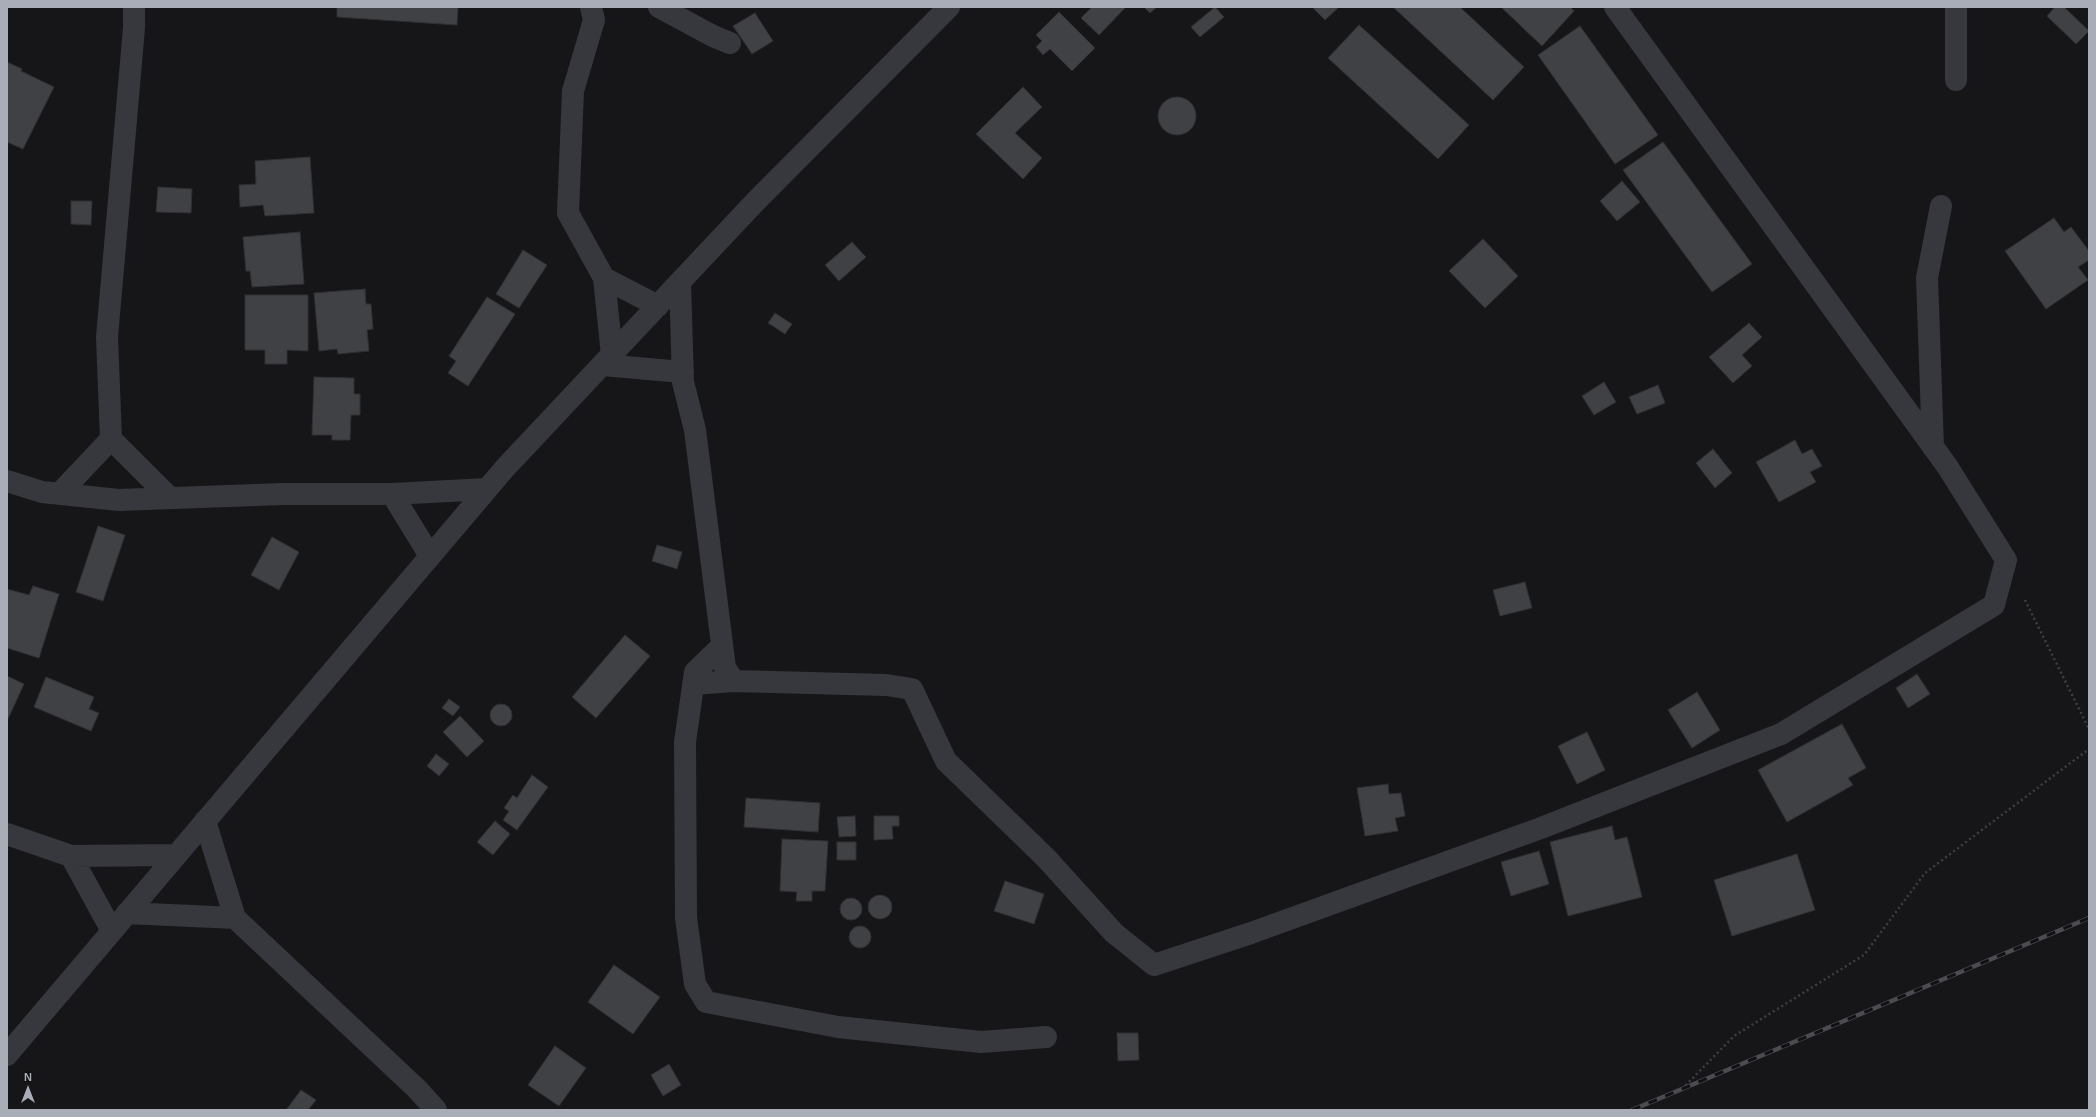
<!DOCTYPE html>
<html>
<head>
<meta charset="utf-8">
<style>
  body { margin:0 }
  #map { position:relative; width:2096px; height:1117px; overflow:hidden; background:#161618; font-family:Helvetica,sans-serif }
  canvas { display:block }
  .frame { position:absolute; inset:0; border:8px solid #a8adb8; pointer-events:none }
  .north { position:absolute; left:8px; top:1069px; width:40px; height:40px; -webkit-text-stroke:3px #111113; paint-order:stroke; rotate:0deg; font-size:11px; font-weight:700; line-height:16px; text-align:center; color:#a8adb8 }
  .north::after { content:''; display:block; margin:auto; width:14px; height:18px; background:#a8adb8; clip-path:polygon(50% 0,100% 100%,50% 72%,0 100%) }
</style>
</head>
<body>
<div id="map">
<canvas width="2096" height="1117"></canvas>
<div class="frame"></div>
<div class="north">N</div>
</div>
<script>
const ctx = document.querySelector('canvas').getContext('2d');
ctx.lineJoin = 'round';
function fillPath(path, color) { ctx.fillStyle = color; ctx.fill(path, 'evenodd'); }
const poly = rows => new Path2D(rows.map(r => 'M' + r).join(''));
function trace(path, color, width, dash) { ctx.strokeStyle = color; ctx.lineWidth = width; ctx.lineCap = dash ? 'butt' : 'round'; ctx.setLineDash(dash || []); ctx.stroke(path); }
const building = poly([
  [337,7,458,7,457,25,337,17,337,7],
  [1092,7,1126,7,1099,35,1081,18,1092,7],
  [1144,7,1157,7,1150,13,1144,7],
  [1215,7,1224,17,1200,37,1191,27,1215,7],
  [1312,7,1339,7,1325,20,1312,7],
  [1393,7,1460,7,1524,67,1493,100,1393,7],
  [1501,7,1570,7,1574,11,1542,46,1501,7],
  [2055,7,2064,7,2089,31,2076,44,2047,16,2055,7],
  [1059,12,1095,48,1072,71,1050,49,1043,55,1036,47,1042,41,1036,35,1059,12],
  [755,13,773,41,752,54,733,26,755,13],
  [1359,25,1469,125,1438,159,1328,58,1359,25],
  [1580,26,1658,135,1615,164,1538,55,1580,26],
  [7,62,22,69,21,71,54,87,23,149,7,142,7,62],
  [1023,87,1042,107,1015,133,1042,158,1023,179,976,134,1023,87],
  '1158 116a19 19 0 1 1 38 0a19 19 0 1 1-38 0Z',
  [1663,142,1752,264,1712,292,1623,170,1663,142],
  [310,157,314,213,265,216,263,205,240,207,239,185,256,184,255,161,310,157],
  [1622,181,1640,202,1617,221,1600,201,1622,181],
  [158,187,192,189,191,213,156,212,158,187],
  [71,201,92,201,91,225,71,224,71,201],
  [2054,218,2064,232,2071,227,2089,251,2089,260,2078,267,2088,280,2046,309,2005,251,2054,218],
  [300,232,304,284,252,287,250,271,246,271,243,237,300,232],
  [1483,239,1518,276,1485,308,1449,271,1483,239],
  [852,242,866,257,839,281,825,265,852,242],
  [523,250,547,265,519,308,496,294,523,250],
  [365,289,366,304,371,304,373,329,367,330,369,351,338,354,337,349,319,351,314,293,365,289],
  [245,295,308,295,308,351,287,350,287,364,265,364,265,350,245,350,245,295],
  [487,297,515,314,468,386,448,373,456,361,449,356,487,297],
  [775,313,792,324,785,334,768,323,775,313],
  [1749,323,1762,337,1742,355,1752,366,1733,383,1709,357,1749,323],
  [314,377,354,378,354,394,360,394,360,415,351,415,350,440,332,440,332,435,312,435,314,377],
  [1604,382,1616,402,1594,415,1582,396,1604,382],
  [1658,385,1665,403,1637,414,1629,397,1658,385],
  [1795,440,1802,454,1812,449,1822,466,1810,472,1816,482,1779,502,1756,462,1795,440],
  [1713,449,1732,473,1715,488,1696,463,1713,449],
  [98,526,125,535,103,601,76,592,98,526],
  [272,537,299,552,279,590,251,575,272,537],
  [657,545,682,552,677,569,652,561,657,545],
  [1525,582,1532,608,1500,616,1493,590,1525,582],
  [33,586,59,594,39,658,7,648,7,589,29,595,33,586],
  [625,635,650,656,596,718,572,697,625,635],
  [1917,674,1930,694,1908,708,1896,688,1917,674],
  [7,676,24,684,7,721,7,676],
  [46,677,94,697,89,709,99,713,91,731,34,707,46,677],
  [1697,692,1720,730,1692,748,1668,710,1697,692],
  [449,699,460,707,453,716,442,708,449,699],
  '490 715a11 11 0 1 1 22 0a11 11 0 1 1-22 0Z',
  [460,716,484,741,467,757,443,732,460,716],
  [1842,724,1866,768,1848,778,1853,785,1787,822,1758,770,1842,724],
  [1587,732,1605,770,1577,784,1558,746,1587,732],
  [436,754,449,764,439,776,427,766,436,754],
  [532,775,548,787,517,830,503,820,509,811,504,808,513,795,517,798,532,775],
  [1388,784,1389,794,1401,793,1405,816,1395,818,1398,831,1365,836,1357,788,1388,784],
  [746,798,820,803,818,832,744,827,746,798],
  [855,816,856,836,839,837,837,817,855,816],
  [874,816,899,816,899,826,892,826,893,839,874,840,874,816],
  [495,821,510,834,493,855,477,842,495,821],
  [1612,826,1615,840,1627,837,1642,897,1568,916,1550,842,1612,826],
  [782,839,828,841,825,891,812,891,812,901,796,901,797,892,780,891,782,839],
  [837,842,856,842,856,860,837,860,837,842],
  [1539,851,1549,884,1511,896,1501,862,1539,851],
  [1797,854,1815,910,1732,936,1714,880,1797,854],
  [1005,881,1044,894,1034,924,994,911,1005,881],
  '868 907a12 12 0 1 1 24 0a12 12 0 1 1-24 0Z',
  '840 909a11 11 0 1 1 22 0a11 11 0 1 1-22 0Z',
  '849 937a11 11 0 1 1 22 0a11 11 0 1 1-22 0Z',
  [614,965,660,997,633,1034,588,1002,614,965],
  [1117,1033,1138,1033,1139,1060,1118,1061,1117,1033],
  [555,1046,586,1068,559,1106,528,1085,555,1046],
  [669,1064,681,1085,663,1096,651,1075,669,1064],
  [301,1090,316,1100,308,1110,286,1110,301,1090]
]);
fillPath(building, '#404145');
trace(building, '#303034', 1);
trace(poly([
  [2025,600,2089,729],
  [1682,1089,1734,1036,1864,955,1925,873,2089,749]
]), '#3d3f44', 2.5, [2, 3]);
trace(poly([
  [591,7,594,20,573,91,568,213,604,278],
  [659,7,713,36,730,43],
  [1956,7,1956,80],
  [680,282,683,382,695,430,725,668,734,681,886,685,912,689,946,761,1046,858,1114,933,1154,965,1251,933,1541,828,1781,734,1994,605,2006,560,1947,466,1615,7],
  [612,355,604,278,658,306],
  [602,365,683,372],
  [111,439,107,337,134,28,134,7],
  [1933,447,1927,278,1941,206],
  [7,481,42,492,119,500,283,494,392,494],
  [60,493,111,439,170,498],
  [430,556,392,494,487,489],
  [722,646,695,672,685,742,686,918,695,984,706,1002,838,1027,981,1042,1046,1037],
  [693,684,734,681],
  [7,834,71,856],
  [127,913,235,918,205,821],
  [235,918,417,1089,436,1110],
  [112,931,71,856,176,855],
  [7,1055,505,468,756,201,949,7]
]), '#37383d', 22);
const rail = poly([
  [1632,1110,2089,918]
]);
trace(rail, '#4a4c52', 4.5);
trace(rail, '#111113', 3, [9]);
</script>
</body>
</html>
